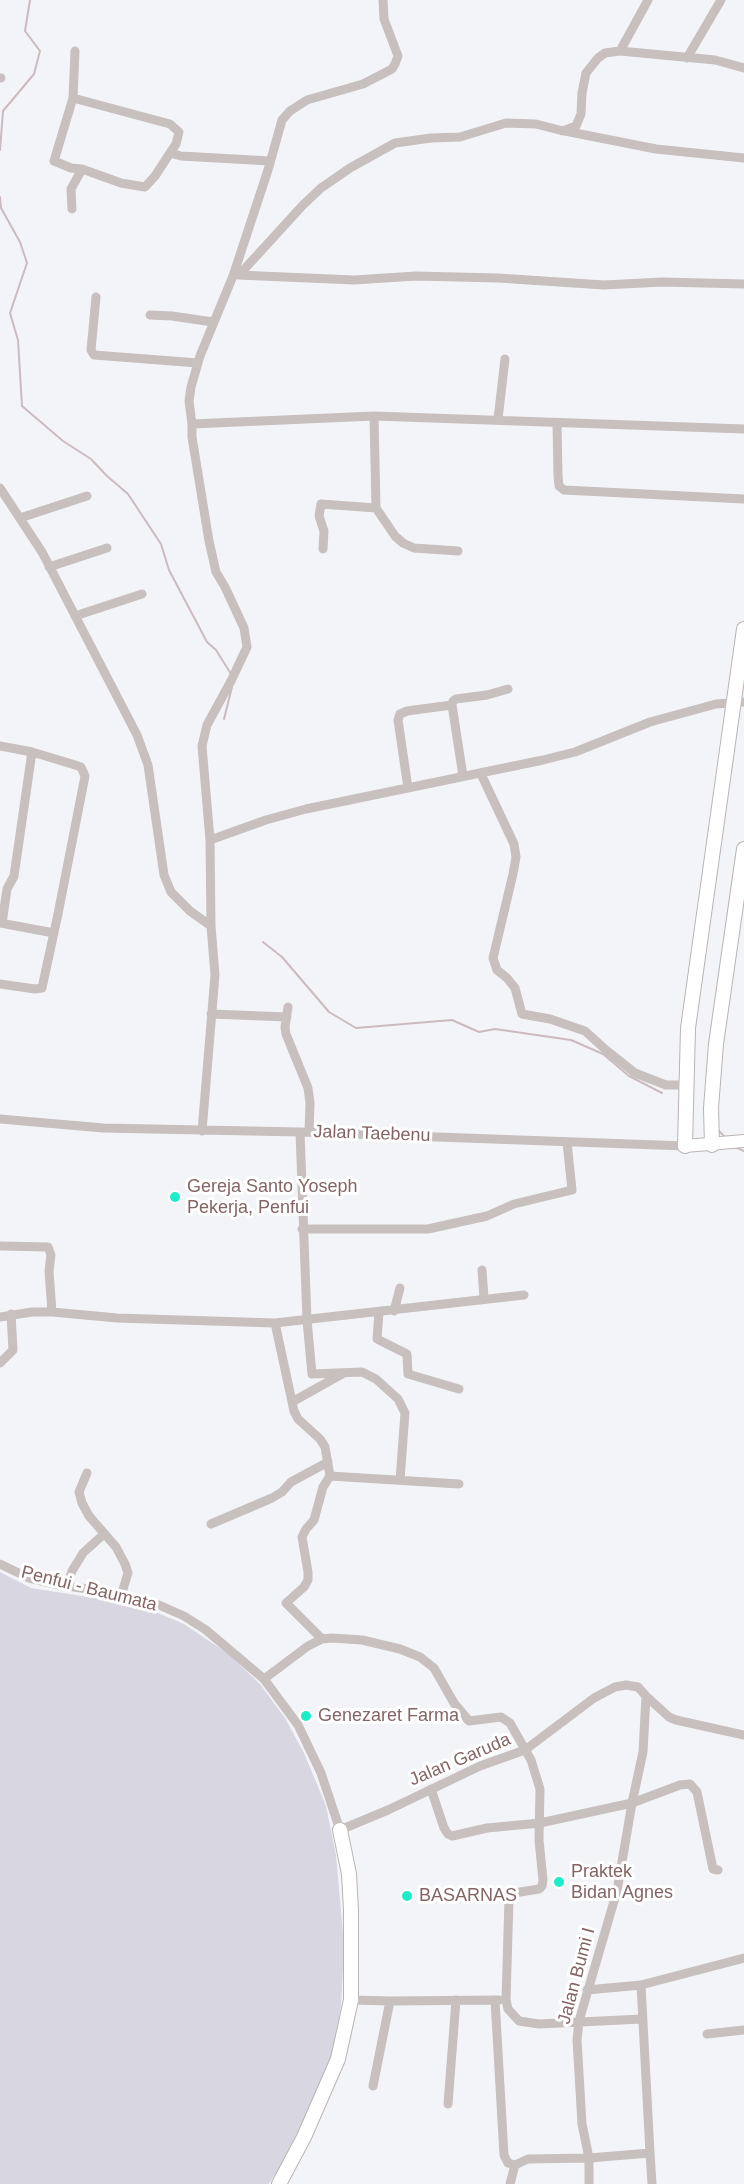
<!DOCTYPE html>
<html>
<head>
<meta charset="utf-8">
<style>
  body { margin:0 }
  canvas { display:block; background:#f3f4f7 }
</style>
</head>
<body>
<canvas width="744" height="2184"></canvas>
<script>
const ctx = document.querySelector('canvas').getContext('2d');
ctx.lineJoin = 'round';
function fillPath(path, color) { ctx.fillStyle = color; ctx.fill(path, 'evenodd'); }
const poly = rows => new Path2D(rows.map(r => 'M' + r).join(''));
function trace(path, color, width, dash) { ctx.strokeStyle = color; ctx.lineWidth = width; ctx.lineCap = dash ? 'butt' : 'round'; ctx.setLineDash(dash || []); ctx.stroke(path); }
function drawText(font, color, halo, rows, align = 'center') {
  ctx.font = font + ' Arial,sans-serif'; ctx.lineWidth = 6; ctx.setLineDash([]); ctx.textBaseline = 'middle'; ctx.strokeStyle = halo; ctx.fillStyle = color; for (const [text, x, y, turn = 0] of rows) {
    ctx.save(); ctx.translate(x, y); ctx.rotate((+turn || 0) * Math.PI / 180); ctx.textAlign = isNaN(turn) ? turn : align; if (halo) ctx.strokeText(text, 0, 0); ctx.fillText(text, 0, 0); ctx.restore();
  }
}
fillPath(poly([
  [0,1572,31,1588,139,1605,184,1624,227,1653,260,1684,285,1718,304,1753,326,1806,336,1855,344,1945,341,2006,331,2061,299,2136,269,2184,0,2184]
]), '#d8d7e1');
trace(poly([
  [0,150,3,111,34,74,40,51,25,31,30,0],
  [0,197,1,208,20,242,27,263,10,313,18,340,22,406,63,441,91,459,107,476,128,494,161,544,169,570,207,642,216,650,231,674],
  [224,719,232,687],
  [263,942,282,957,329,1012,356,1028,452,1020,479,1032,495,1029,571,1040,603,1054,629,1076,662,1093],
  [716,1128,725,1137],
  [735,1147,744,1151]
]), '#ccbbbe', 2);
const major = poly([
  [685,1146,744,1141]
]);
const highway = poly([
  [712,1145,711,1108,716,1044,744,849],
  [685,1146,688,1028,744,629],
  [279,2184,304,2137,338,2059,351,2000,351,1910,349,1874,340,1830]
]);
trace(major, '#bcb3b2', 14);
trace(highway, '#bab3b2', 16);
trace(poly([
  [620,51,715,60,744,68],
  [687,58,721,0],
  [0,78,1,78],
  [73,98,75,51],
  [565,131,656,149,744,158],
  [82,169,121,183,145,187,155,176,170,153],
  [72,209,71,189,82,169,71,168,54,161,73,98,170,124,179,132,176,144,170,153,181,156,270,161],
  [238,275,354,280,416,276,498,278,604,285,662,282,744,284],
  [239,275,303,205,321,188,350,168,395,143,431,138,460,137,506,123,536,124,563,131,576,126,581,114,582,93,586,73,598,58,605,53,620,51,648,0],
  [96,297,91,350,94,355,198,363],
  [150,315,172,316,213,322],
  [498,419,505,359],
  [557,423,558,476,559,486,564,490,744,499],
  [192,424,374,416,744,429],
  [0,488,42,552,137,735,148,765,164,875,171,892,190,911,211,926],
  [376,508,395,536,403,543,414,548,458,551],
  [20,518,87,496],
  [323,549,324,531,319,516,321,504,376,508,374,416],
  [49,567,107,548],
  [75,616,142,594],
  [452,705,453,701,456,699,487,695,508,689],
  [0,746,32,752,72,764,81,767,85,776,58,914,42,988,35,989,0,984],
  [481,774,514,844,516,857,513,874,493,958,497,970,507,978,515,988,522,1014,550,1019,585,1031,606,1050,635,1073,666,1085,686,1085],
  [408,788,398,720,400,714,407,711,452,705,463,776],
  [210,840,266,820,306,809,543,760,575,752,650,722,716,704,744,702],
  [0,923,54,933],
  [2,923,7,889,14,876,32,752],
  [288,1007,285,1027,286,1034,308,1088,310,1103,309,1132],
  [211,1014,287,1017],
  [0,1119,103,1128,300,1132,685,1146],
  [202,1131,215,975,211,926,210,840,202,746,207,725,231,681,247,647,244,628,225,587,216,572,209,541,192,437,192,424,189,401,191,387,200,356,233,276,268,170,282,120,290,111,307,100,363,84,392,69,395,64,398,56,384,19,383,0],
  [300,1132,307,1320,312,1374,362,1372,376,1379,398,1399,405,1413,400,1480],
  [302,1229,428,1229,487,1216,514,1204,572,1190,567,1142],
  [0,1246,48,1247,51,1255,49,1271,52,1312],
  [482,1270,484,1298],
  [394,1311,400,1288],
  [379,1312,377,1339,407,1354,408,1374,459,1389],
  [0,1317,32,1312,52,1312,117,1318,275,1323,524,1295],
  [275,1323,294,1411,298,1419,320,1439,325,1447,330,1476],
  [0,1363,13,1350,11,1314],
  [292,1402,342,1374],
  [87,1473,79,1492,82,1503,89,1516,116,1547,125,1564,128,1573,121,1596],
  [211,1524,272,1498,282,1492,291,1482,328,1462],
  [0,1564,29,1578,59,1585,103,1591,159,1605,184,1616,206,1630,264,1679,298,1725,321,1773,340,1830,388,1810,480,1766,525,1750,594,1698,615,1687,626,1685,638,1687,646,1696,669,1717,676,1720,744,1735],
  [67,1586,72,1571,83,1553,104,1534],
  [322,1639,286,1603,304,1587,308,1580,308,1572,302,1537,306,1529,314,1520,323,1487,330,1476,459,1484],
  [264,1679,308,1646,322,1639,332,1638,362,1640,400,1649,420,1657,434,1668,454,1703,469,1721,501,1717,510,1723,531,1760,540,1789,539,1840,543,1880,542,1886,539,1889,514,1893,509,1899,506,2000,508,2009,519,2021,539,2024,642,2019],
  [431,1789,444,1828,448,1834,452,1836,487,1828,540,1823,632,1803,680,1785,690,1784,697,1792,713,1869,718,1870],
  [641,1985,650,2153,589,2158,582,2124,577,2040,579,2021,617,1891,632,1803,643,1752,646,1696],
  [587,1990,641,1985,744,1958],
  [351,2000,390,2001,499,2000],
  [495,2000,504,2155,508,2163,515,2165],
  [707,2034,744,2030],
  [373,2086,390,2001],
  [448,2104,456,2000],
  [650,2153,652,2184],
  [510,2184,515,2165,528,2159,589,2158,589,2184]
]), '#c8bfbf', 9);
trace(major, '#fff', 12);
trace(highway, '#fff', 14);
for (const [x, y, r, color] of [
  [175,1197,6,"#1decc8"],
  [306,1716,6,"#1decc8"],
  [559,1882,6,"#1decc8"],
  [407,1896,6,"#1decc8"]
]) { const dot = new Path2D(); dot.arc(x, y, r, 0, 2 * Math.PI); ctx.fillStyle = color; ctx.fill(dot); trace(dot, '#fff', 2); }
drawText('18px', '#856564', '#fff', [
  ["Jalan Taebenu",372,1134,2],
  ["Penfui - Baumata",89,1589,14],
  ["Jalan Garuda",460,1760,-23],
  ["Jalan Bumi I",577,1976,-75]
]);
drawText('18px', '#856564', '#fff', [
  ["Gereja Santo Yoseph",187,1187],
  ["Pekerja, Penfui",187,1208],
  ["Genezaret Farma",318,1716],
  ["Praktek",571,1872],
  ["Bidan Agnes",571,1893],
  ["BASARNAS",419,1896]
], 'left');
</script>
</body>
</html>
